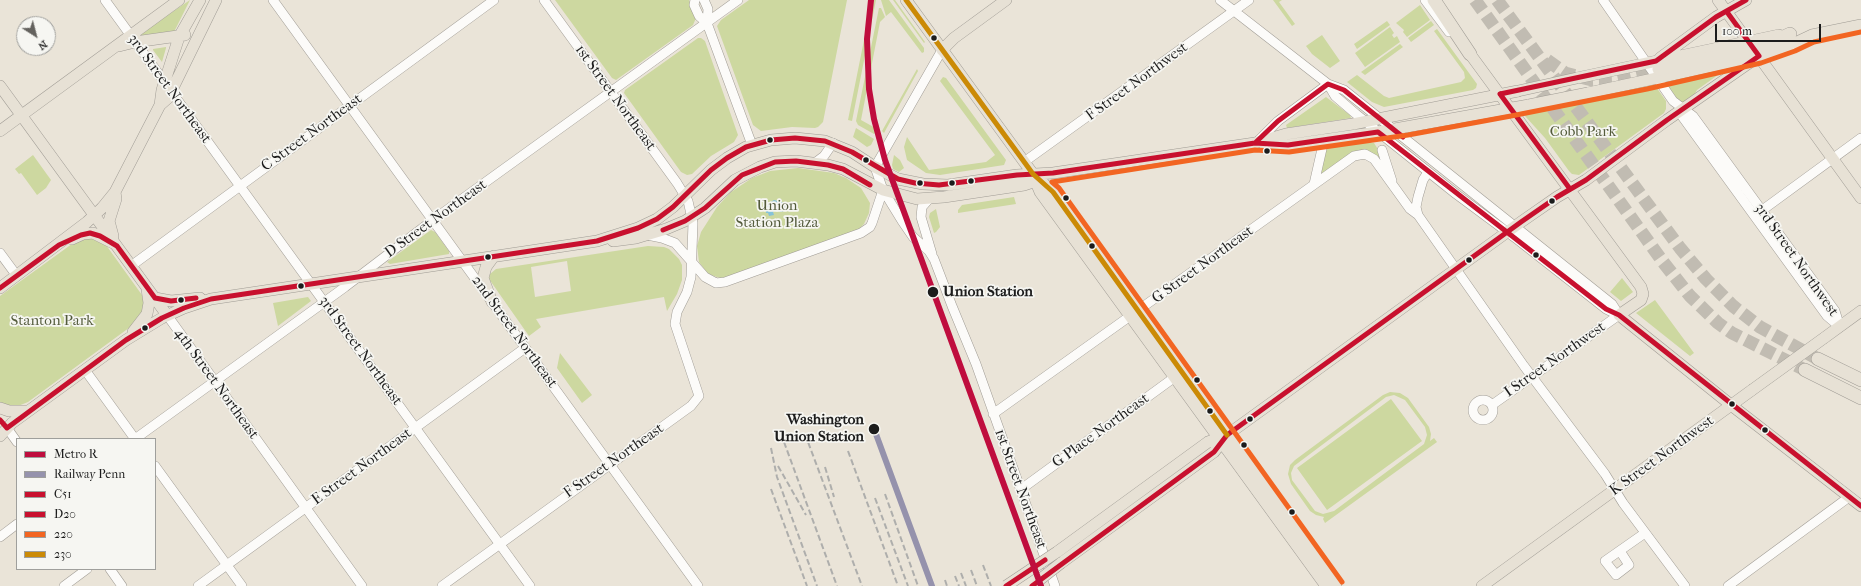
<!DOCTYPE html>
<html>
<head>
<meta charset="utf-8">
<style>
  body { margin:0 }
  #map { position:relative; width:1861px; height:586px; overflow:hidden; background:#eae4d8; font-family:"IM FELL French Canon",serif }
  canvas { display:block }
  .legend { position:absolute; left:16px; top:438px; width:140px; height:132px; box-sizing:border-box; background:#f6f6f2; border:1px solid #9f9f9c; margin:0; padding:5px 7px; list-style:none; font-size:12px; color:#1c1c1c }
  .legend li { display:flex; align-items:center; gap:8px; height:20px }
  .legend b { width:20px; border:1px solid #9f9f9c }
  .north { position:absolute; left:16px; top:16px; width:40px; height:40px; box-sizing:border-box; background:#f6f6f2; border:1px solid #9f9f9c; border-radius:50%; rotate:144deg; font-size:11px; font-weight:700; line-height:16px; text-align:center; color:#1c1c1c }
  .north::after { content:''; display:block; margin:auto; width:14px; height:18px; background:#64625e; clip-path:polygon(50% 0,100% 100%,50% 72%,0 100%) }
  .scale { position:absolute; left:1715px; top:24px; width:106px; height:18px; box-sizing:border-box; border:2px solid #1c1c1c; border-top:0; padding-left:5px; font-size:12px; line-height:14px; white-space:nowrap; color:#1c1c1c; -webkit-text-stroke:3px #f6f6f2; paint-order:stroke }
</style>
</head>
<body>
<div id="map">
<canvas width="1861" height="586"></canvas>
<ul class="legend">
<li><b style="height:5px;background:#bf0d3e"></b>Metro R</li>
<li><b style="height:5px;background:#9592ac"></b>Railway Penn</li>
<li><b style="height:5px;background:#c8102e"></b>C51</li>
<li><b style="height:5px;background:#c8102e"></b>D20</li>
<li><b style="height:5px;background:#f26522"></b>220</li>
<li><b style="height:5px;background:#cb8a06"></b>230</li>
</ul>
<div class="north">N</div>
<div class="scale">100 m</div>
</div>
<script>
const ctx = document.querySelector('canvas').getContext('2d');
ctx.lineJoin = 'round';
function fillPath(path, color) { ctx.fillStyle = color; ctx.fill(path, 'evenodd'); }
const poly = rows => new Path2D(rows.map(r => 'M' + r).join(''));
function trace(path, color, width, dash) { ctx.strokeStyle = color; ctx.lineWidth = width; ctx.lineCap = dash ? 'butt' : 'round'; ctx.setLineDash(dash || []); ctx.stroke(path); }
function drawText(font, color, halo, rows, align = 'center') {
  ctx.font = font + ' "IM FELL French Canon",serif'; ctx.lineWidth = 3.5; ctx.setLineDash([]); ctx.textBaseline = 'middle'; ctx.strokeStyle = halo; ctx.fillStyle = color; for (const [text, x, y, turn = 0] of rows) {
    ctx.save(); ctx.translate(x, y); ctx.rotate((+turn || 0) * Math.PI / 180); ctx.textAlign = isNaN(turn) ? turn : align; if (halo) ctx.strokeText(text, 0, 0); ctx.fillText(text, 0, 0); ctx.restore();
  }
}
fillPath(poly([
  [190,0,174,32,141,36,141,33],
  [555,0,689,0,696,18,693,25,616,80,612,78],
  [749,0,847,0,823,122,818,127,815,128,792,127,761,131,753,125,717,26,721,20],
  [872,0,876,0,852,121,848,120],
  [881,0,889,0,924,48,924,52,922,53,891,12,886,16],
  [893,0,895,0,925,42,924,43],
  [1273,0,1282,0,1279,2,1295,24,1292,26],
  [1420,5,1430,20,1407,37,1403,32,1404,30,1396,23],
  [879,8,881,8,885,17,880,22,861,120,879,130,874,134,858,125,856,121],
  [1387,21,1390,25,1357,49,1354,44],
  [1431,21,1434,25,1411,42,1408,38],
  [1390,27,1394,33,1392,35,1394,38,1397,36,1400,42,1365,67,1355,53],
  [1437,29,1477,84,1476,88,1473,90,1384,107,1372,102,1347,82,1357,75,1384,96,1389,98,1461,82,1465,78,1464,72,1434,31],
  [1322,35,1340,61,1330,68,1312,54,1306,46],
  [698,38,701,38,705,41,738,135,734,142,711,156,692,174,687,175,681,172,624,93,625,90],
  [1400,44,1403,47,1365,75,1361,72],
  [166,47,166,48,162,62,153,50,153,49],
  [917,69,918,71,884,133,882,131],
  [1721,70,1722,72,1697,90,1693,97,1685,103,1680,103,1666,84,1668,81],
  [943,77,946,78,1006,160,1004,165,940,175,926,173,907,160,904,147,907,137,929,170,986,162,995,155,940,81],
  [1654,84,1666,101,1666,109,1664,113,1579,175,1572,174,1569,171,1545,138,1525,116,1528,110],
  [1326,97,1350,115,1351,118,1287,128,1286,125],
  [856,128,874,139,871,145,867,147,853,137],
  [1348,141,1374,143,1379,151,1386,169,1369,153,1319,178,1326,151,1328,147,1335,142],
  [33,155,51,180,46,188,37,195,21,173,19,174,15,169],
  [894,155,900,160,904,168,899,172,893,169,892,165],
  [798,168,834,173,846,178,861,188,870,203,869,213,864,224,858,230,723,279,708,274,699,262,697,246,701,232,717,207,731,192,752,178,770,171],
  [1014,197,1016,204,958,213,958,210,962,205],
  [936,209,940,227,936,232,934,233,929,217,930,213],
  [431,230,435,232,449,251,449,254,390,264,387,262],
  [93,237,106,245,142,295,144,303,143,313,137,322,28,402,13,408,0,403,0,296,76,241],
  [648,246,664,247,669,249,679,259,682,265,682,280,677,294,667,311,664,297,536,319,541,327,529,336,489,279,490,274,496,269],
  [567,261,571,291,535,297,531,267],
  [1622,278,1633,292,1621,301,1610,292],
  [308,297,311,301,278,326,273,303],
  [1655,300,1694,353,1690,356,1636,313],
  [560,353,592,395,582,403,557,368],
  [1390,392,1400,393,1408,398,1429,427,1431,434,1430,441,1434,438,1437,442,1325,523,1323,519,1324,517,1316,515,1310,511,1291,484,1288,474,1290,465,1295,460,1383,395],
  [1394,395,1405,400,1425,427,1427,435,1424,444,1334,511,1323,514,1315,511,1292,480,1291,473,1294,466,1386,397],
  [1391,399,1422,441,1327,510,1297,468]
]), '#cdd8a0');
fillPath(poly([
  [774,200,782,202,785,206,785,211,780,212,779,210,775,209,775,211,773,212,774,215,769,216,768,213,766,213,766,208,769,203]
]), '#86c2d8');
trace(poly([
  [1475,0,1663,262,1690,296,1718,323,1732,333,1805,370],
  [1497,0,1680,248,1706,279,1733,306,1760,327,1818,359],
  [1547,60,1565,73,1592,80,1616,79,1659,69]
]), '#c1bcb2', 13, [13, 6]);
const minor = poly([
  [105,0,530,586],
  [273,0,698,586],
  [695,0,694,5,699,16,707,23],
  [704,0,708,9,707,23,752,145],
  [1220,0,1328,84,1344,90,1612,304,1619,315],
  [1425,0,1449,32],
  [1603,0,1673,101,1693,116,1835,311,1840,327],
  [942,50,875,167,883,190,902,221,913,237,929,251,934,259,952,306,976,364,1055,586],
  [1328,84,1335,96,1356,114,1456,194,1518,240,1606,309,1618,315],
  [1679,112,1827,316,1840,327],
  [1257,142,1278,121,1328,84],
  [1382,150,1392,181],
  [816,162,824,156,833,143],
  [1024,162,1249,0],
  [1428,172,1423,180,1418,197,1416,207,1418,215,1524,366,1605,474,1623,503,1685,586],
  [1314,184,1324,140],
  [929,199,922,207,921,217,932,254],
  [1757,214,1861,138],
  [647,235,662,238,675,243,705,277,716,283,725,282,861,233,870,227,872,223,883,190],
  [0,253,17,276],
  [131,266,494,0],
  [167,315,362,586],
  [85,370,135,439],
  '1473 410a10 10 0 1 1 20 0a10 10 0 1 1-20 0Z',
  [1492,405,1619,315],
  [993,414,1354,156,1365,154,1374,159,1410,209,1418,215],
  [7,428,17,442],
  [135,439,345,287,433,220,738,0],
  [155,466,242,586],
  [1020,490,1179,374],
  [0,537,17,524],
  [1620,551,1629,565,1616,575,1605,561,1645,533],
  [110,569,122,586],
  [64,586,87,569],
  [198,586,525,348],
  [442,586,691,406,699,396,675,324,677,312,687,292,691,277,693,223,688,201,677,183,544,0],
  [1728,586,1849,497]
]);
const major = poly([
  [906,0,1033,174,1053,192,1336,586],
  [1718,0,1861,198],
  [119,46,135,42,185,35],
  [942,50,954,38,1006,0],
  [1470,54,1641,287,1643,294,1641,300,1619,315,1731,405,1861,506],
  [1660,58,1716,17,1746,0],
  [1577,78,1779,35],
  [0,86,167,315],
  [1588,93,1759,56,1793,44,1812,35,1861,25],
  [160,105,168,98,216,0],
  [0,131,179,0],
  [1264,144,1288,145,1378,132,1529,105],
  [1033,175,1040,192,1326,586],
  [113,236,109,221,116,199,115,192],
  [72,239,83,234,93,233,113,243],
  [613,241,636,238,666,229,685,221,705,208,735,180,760,167,775,162,796,161,828,165,843,169,883,190,917,199,944,197,1024,185,1042,179],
  [0,288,87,222,102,208,115,192,160,105,162,90,179,37,200,0],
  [155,298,171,301,200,298],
  [492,302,483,278,486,267,494,256],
  [133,332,147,314,149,303,147,289],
  [1824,338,1861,311],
  [0,408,9,411,28,411],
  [0,436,12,423,126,340,162,318,184,308,211,299,597,241,638,228,657,219,673,207,711,170,727,158,746,147,771,140,795,138,825,141,852,152,875,167,898,179,923,184,948,185,1017,175,1053,173,1255,143,1286,134,1353,124,1518,91],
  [1057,552,1208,442,1225,436],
  [1061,563,1214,452,1227,435,1521,222,1557,197,1586,180,1667,120,1759,56],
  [1482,586,1752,390]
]);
const highway = poly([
  [1434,0,1470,54],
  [1659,69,1739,52,1775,41,1790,34],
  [1818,359,1861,380],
  [1805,370,1861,398]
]);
trace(minor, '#a09c95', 10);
trace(major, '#a09c95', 12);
trace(highway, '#a09c95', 14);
trace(minor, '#fcfbf9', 9);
trace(major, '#e7e1d5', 11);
trace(highway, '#e7e1d5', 13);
trace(poly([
  [805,434,862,586],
  [784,442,837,586],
  [771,448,777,477,817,586],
  [848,451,898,586],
  [778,466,806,515],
  [825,467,834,497],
  [771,489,807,586],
  [885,494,918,586],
  [875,498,908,586],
  [983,565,991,586],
  [971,570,977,586],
  [961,573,966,586],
  [955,576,959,586],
  [945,580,947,586]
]), '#aeaeac', 2, [6, 3]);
const majorBridge = poly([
  [1518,91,1577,78],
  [1529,105,1588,93],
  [1752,390,1824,338],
  [1038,581,1061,563],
  [1006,586,1057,552]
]);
trace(majorBridge, '#a09c95', 12, []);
trace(majorBridge, '#e7e1d5', 11);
trace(poly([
  [1255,143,1278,121,1328,84,1344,90,1403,137],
  [663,230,685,221,705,208,742,175,775,162,796,161,828,165,843,169,870,185],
  [0,288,59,245,81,235,90,233,100,236,117,246,155,298,171,301,196,298],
  [0,420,7,428,126,340,162,318,184,308,211,299,597,241,638,228,657,219,673,207,711,170,727,158,746,147,771,140,795,138,825,141,852,152,898,179,915,183,939,185,1017,175,1053,173,1255,143,1288,145,1378,132,1606,309,1619,315,1861,506]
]), '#c8102e', 5);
trace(poly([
  [1727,12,1759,56],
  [1500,94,1656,61,1716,17,1746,0],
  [1500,94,1570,189],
  [1006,586,1045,560],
  [1032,586,1214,452,1227,435,1521,222,1557,197,1586,180,1667,120,1759,56]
]), '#c8102e', 5);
trace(poly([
  [1342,582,1059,188,1052,182,1255,150,1289,152,1408,135,1511,116,1647,89,1761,63,1795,51,1814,42,1861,32]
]), '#f26522', 5);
trace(poly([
  [906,0,1033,174,1053,192,1227,435]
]), '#cb8a06', 5);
trace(poly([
  [873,426,932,586]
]), '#9592ac', 6);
trace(poly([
  [871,0,867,39,869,89,874,119,885,160,1041,586]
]), '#bf0d3e', 6);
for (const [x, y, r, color] of [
  [934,38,3.5,"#1c1c1c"],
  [770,140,3.5,"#1c1c1c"],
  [1267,151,3.5,"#1c1c1c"],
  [866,160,3.5,"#1c1c1c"],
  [971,181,3.5,"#1c1c1c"],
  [920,183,3.5,"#1c1c1c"],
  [952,183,3.5,"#1c1c1c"],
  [1066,198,3.5,"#1c1c1c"],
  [1552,201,3.5,"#1c1c1c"],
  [1092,246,3.5,"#1c1c1c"],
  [1536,255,3.5,"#1c1c1c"],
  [488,257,3.5,"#1c1c1c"],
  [1469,260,3.5,"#1c1c1c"],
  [301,286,3.5,"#1c1c1c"],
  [933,292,6,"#1c1c1c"],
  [181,300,3.5,"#1c1c1c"],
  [145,328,3.5,"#1c1c1c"],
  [1197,380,3.5,"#1c1c1c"],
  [1732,404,3.5,"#1c1c1c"],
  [1210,411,3.5,"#1c1c1c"],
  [1250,419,3.5,"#1c1c1c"],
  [874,429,6,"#1c1c1c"],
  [1765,430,3.5,"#1c1c1c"],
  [1244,445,3.5,"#1c1c1c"],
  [1292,512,3.5,"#1c1c1c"]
]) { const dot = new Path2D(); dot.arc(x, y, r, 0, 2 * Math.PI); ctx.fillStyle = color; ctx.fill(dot); trace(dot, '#f6f6f2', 1.5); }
drawText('15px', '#1c1c1c', '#f6f6f2', [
  ["F Street Northwest",1137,82,-36],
  ["3rd Street Northeast",169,89,54],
  ["1st Street Northeast",615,98,54],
  ["C Street Northeast",312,133,-36],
  ["D Street Northeast",436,219,-36],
  ["3rd Street Northwest",1796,260,55],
  ["G Street Northeast",1203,265,-36],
  ["2nd Street Northeast",514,332,54],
  ["3rd Street Northeast",360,351,54],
  ["I Street Northwest",1555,360,-35],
  ["4th Street Northeast",216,384,54],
  ["G Place Northeast",1101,431,-36],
  ["K Street Northwest",1662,456,-36],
  ["F Street Northeast",614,461,-35],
  ["E Street Northeast",362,467,-36],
  ["1st Street Northeast",1020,489,70]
]);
drawText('15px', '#525a3a', '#f6f6f2', [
  ["Cobb Park",1583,132],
  ["Union",777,206],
  ["Station Plaza",777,223],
  ["Stanton Park",52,321]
]);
drawText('bold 15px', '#1c1c1c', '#f6f6f2', [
  ["Union Station",943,292],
  ["Washington",864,420,"right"],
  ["Union Station",864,437,"right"]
], 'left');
</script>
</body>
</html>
